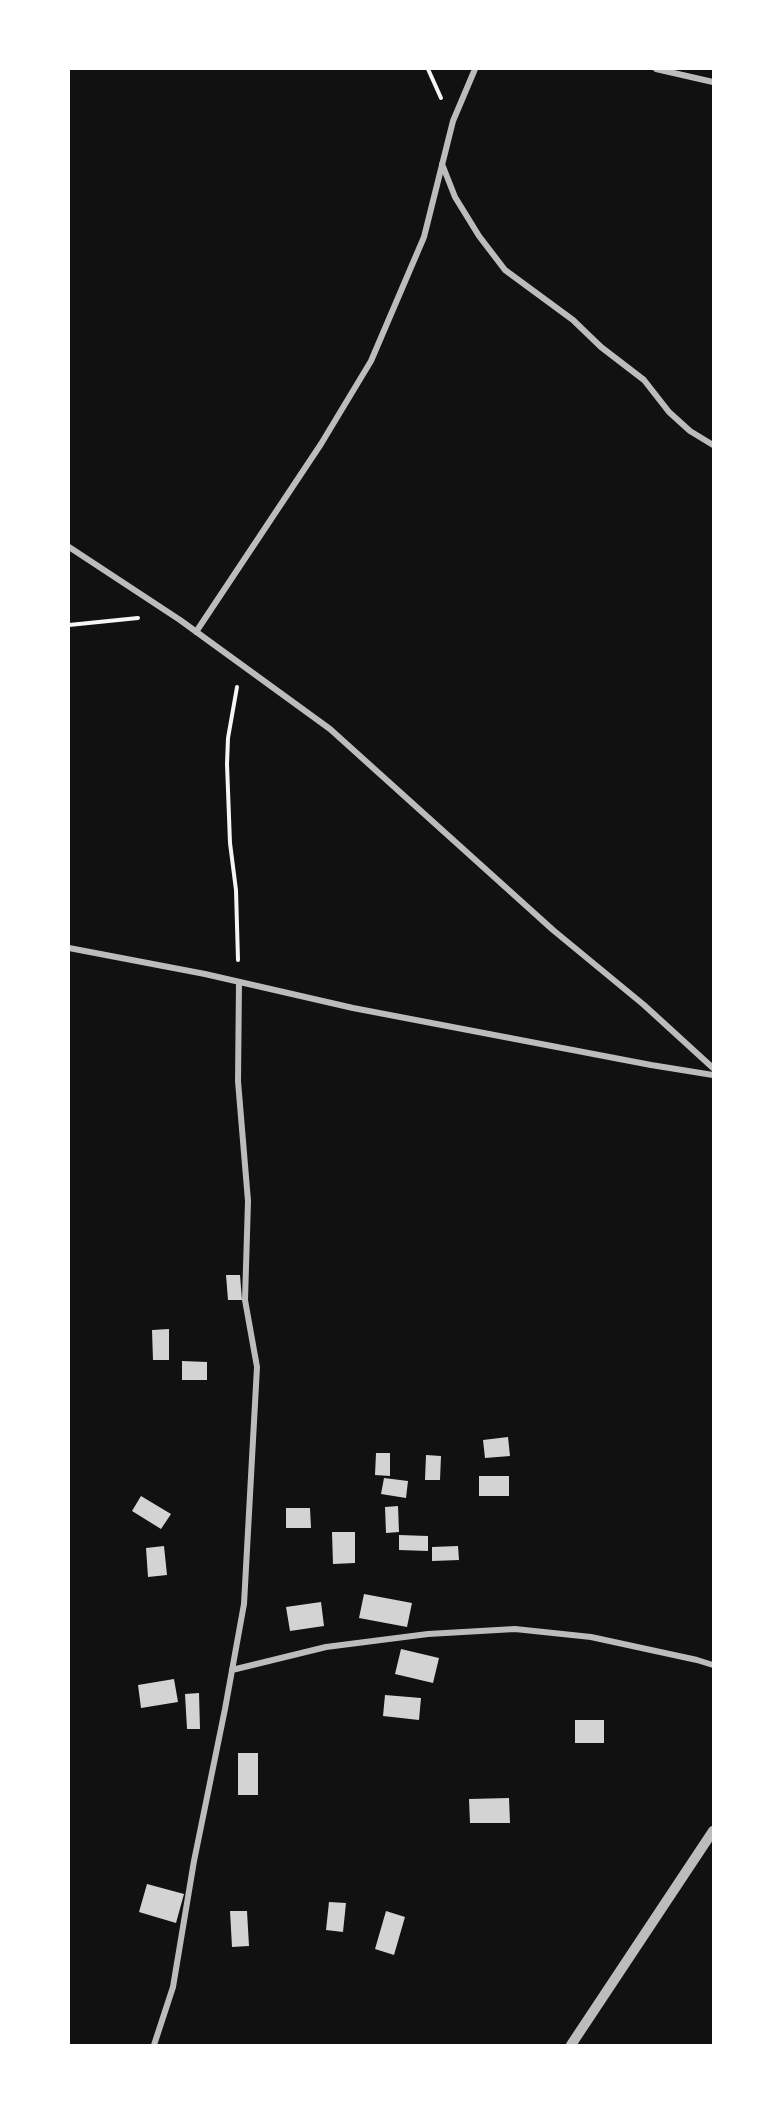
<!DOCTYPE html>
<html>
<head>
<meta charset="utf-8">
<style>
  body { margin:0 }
  #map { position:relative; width:782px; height:2114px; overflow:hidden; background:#111; font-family:Commissioner,sans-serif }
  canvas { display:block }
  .frame { position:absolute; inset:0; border:70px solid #fff; pointer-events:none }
</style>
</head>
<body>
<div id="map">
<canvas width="782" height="2114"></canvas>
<div class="frame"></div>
</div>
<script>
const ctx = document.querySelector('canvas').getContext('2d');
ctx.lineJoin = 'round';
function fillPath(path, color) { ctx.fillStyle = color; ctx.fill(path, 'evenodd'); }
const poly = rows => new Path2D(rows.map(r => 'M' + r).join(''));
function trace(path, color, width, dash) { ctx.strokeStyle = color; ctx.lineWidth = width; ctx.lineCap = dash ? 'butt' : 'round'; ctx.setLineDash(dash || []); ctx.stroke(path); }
fillPath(poly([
  [226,1275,240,1275,242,1300,228,1300],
  [169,1329,169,1360,153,1360,152,1330],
  [182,1361,207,1362,207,1380,182,1380],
  [508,1437,510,1456,485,1458,483,1440],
  [376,1453,390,1453,390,1476,375,1475],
  [426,1455,441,1456,440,1480,425,1480],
  [479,1476,509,1476,509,1496,479,1496],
  [384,1478,408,1481,406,1498,381,1494],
  [141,1496,171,1514,161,1529,132,1511],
  [398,1506,399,1532,386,1533,385,1507],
  [286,1508,310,1508,311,1528,286,1528],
  [332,1532,355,1532,355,1563,333,1564],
  [399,1535,428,1536,428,1551,399,1550],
  [164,1546,167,1575,148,1577,146,1548],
  [458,1546,459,1560,432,1561,432,1547],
  [364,1594,412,1603,407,1627,359,1618],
  [321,1602,324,1626,290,1631,286,1607],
  [401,1649,439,1658,433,1683,395,1674],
  [174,1679,178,1702,141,1708,138,1685],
  [199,1693,200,1729,187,1729,185,1694],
  [385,1695,421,1698,419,1720,383,1716],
  [575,1720,604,1720,604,1743,575,1743],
  [238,1753,258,1753,258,1795,238,1795],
  [509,1798,510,1823,470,1823,469,1799],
  [147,1884,184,1894,176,1923,139,1912],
  [329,1902,346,1903,343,1932,326,1930],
  [230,1911,247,1911,249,1946,232,1947],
  [386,1911,405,1917,394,1955,375,1949]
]), '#d3d3d3');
trace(poly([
  [428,69,441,98],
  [69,625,138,618],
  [237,687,228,738,227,764,230,843,236,890,238,960]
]), '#f5f5f5', 4);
trace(poly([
  [656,69,713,82],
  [442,164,455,197,479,236,505,270,573,320,601,347,644,380,669,412,690,431,713,445],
  [69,547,180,620,330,729,553,930,644,1005,713,1068],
  [196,632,321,444,371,361,424,237,453,121,475,69],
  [69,948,205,974,353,1008,651,1065,713,1075],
  [232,1670,326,1647,428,1634,515,1629,591,1637,697,1660,713,1665],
  [154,2045,173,1987,194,1861,225,1709,244,1604,257,1367,245,1300,248,1201,238,1081,239,982]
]), '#bcbcbc', 6);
trace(poly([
  [571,2045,713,1831]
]), '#bcbcbc', 10);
</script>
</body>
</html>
